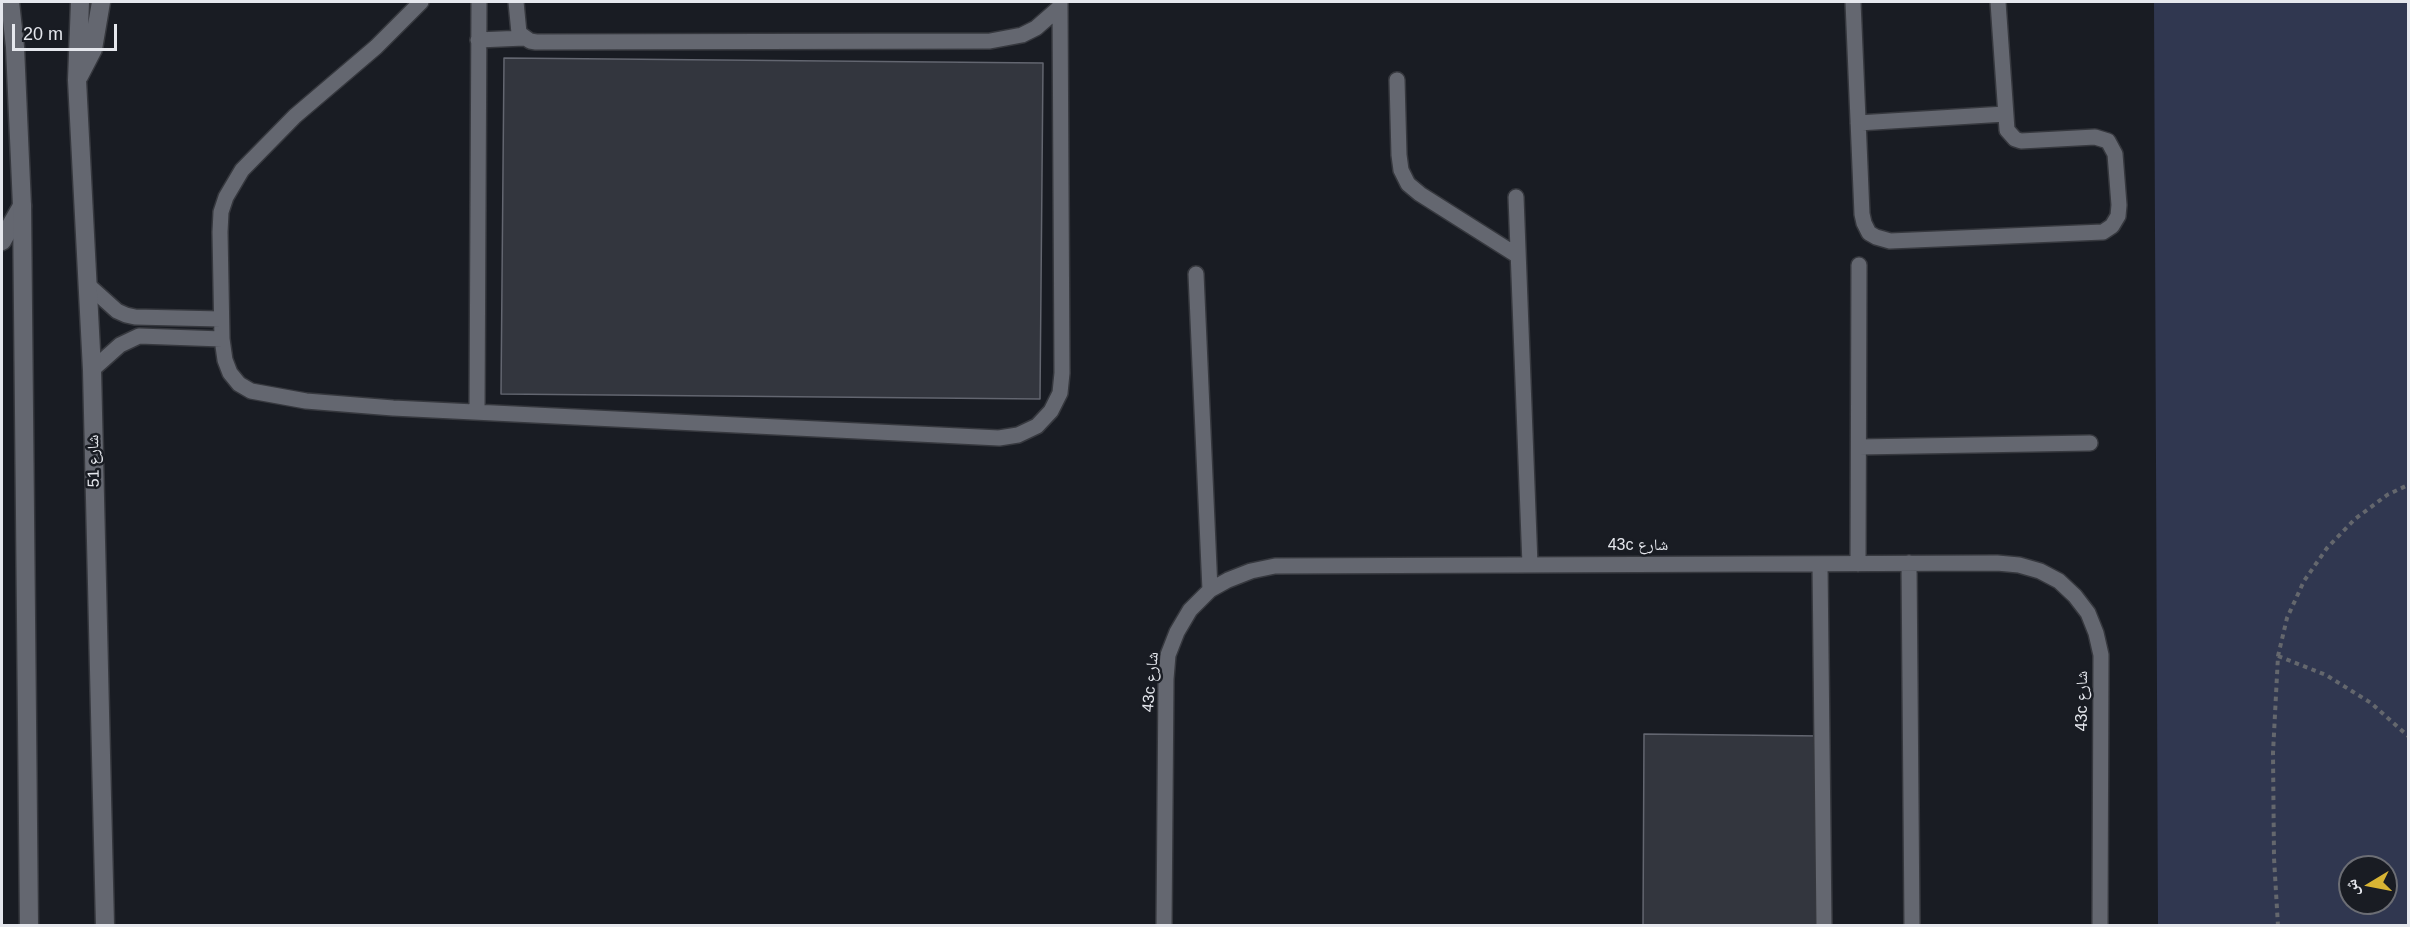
<!DOCTYPE html>
<html>
<head>
<meta charset="utf-8">
<style>
  body { margin:0 }
  #map { position:relative; width:2410px; height:927px; overflow:hidden; background:#191c23; font-family:Arial,"Noto Naskh Arabic",sans-serif }
  canvas { display:block }
  .frame { position:absolute; inset:0; border:3px solid #e5e7ed; pointer-events:none }
  .north { position:absolute; left:2338px; top:855px; width:60px; height:60px; box-sizing:border-box; background:#191c23; border:2px solid #6b6d74; border-radius:50%; rotate:260deg; font-size:16px; font-weight:700; line-height:24px; text-align:center; color:#e5e7ed }
  .north::after { content:''; display:block; margin:auto; width:21px; height:27px; background:#d8b434; clip-path:polygon(50% 0,100% 100%,50% 72%,0 100%) }
  .scale { position:absolute; left:12px; top:24px; width:105px; height:27px; box-sizing:border-box; border:3px solid #e5e7ed; border-top:0; padding-left:8px; font-size:18px; line-height:21px; white-space:nowrap; color:#e5e7ed; -webkit-text-stroke:4px #191c23; paint-order:stroke }
</style>
</head>
<body>
<div id="map">
<canvas width="2410" height="927"></canvas>
<div class="frame"></div>
<div class="north">ش</div>
<div class="scale">20 m</div>
</div>
<script>
const ctx = document.querySelector('canvas').getContext('2d');
ctx.lineJoin = 'round';
function fillPath(path, color) { ctx.fillStyle = color; ctx.fill(path, 'evenodd'); }
const poly = rows => new Path2D(rows.map(r => 'M' + r).join(''));
function trace(path, color, width, dash) { ctx.strokeStyle = color; ctx.lineWidth = width; ctx.lineCap = dash ? 'butt' : 'round'; ctx.setLineDash(dash || []); ctx.stroke(path); }
function drawText(font, color, halo, rows, align = 'center') {
  ctx.font = font + ' Arial,"Noto Naskh Arabic",sans-serif'; ctx.lineWidth = 5; ctx.setLineDash([]); ctx.textBaseline = 'middle'; ctx.strokeStyle = halo; ctx.fillStyle = color; for (const [text, x, y, turn = 0] of rows) {
    ctx.save(); ctx.translate(x, y); ctx.rotate((+turn || 0) * Math.PI / 180); ctx.textAlign = isNaN(turn) ? turn : align; if (halo) ctx.strokeText(text, 0, 0); ctx.fillText(text, 0, 0); ctx.restore();
  }
}
fillPath(poly([
  [2154,2,2408,2,2408,925,2158,925],
  [2350,867,2386,867,2386,903,2350,903]
]), '#303750');
const building = poly([
  [504,58,1043,63,1040,399,501,394,504,58],
  [1644,734,1822,736,1820,926,1643,926,1644,734]
]);
fillPath(building, '#33363e');
trace(building, '#636670', 1.5);
const lane = poly([
  [421,2,376,47,295,116,242,170,226,197,221,212,220,232,222,339,225,360,230,373,239,384,251,391,306,401,393,408,999,438,1018,435,1037,426,1051,411,1060,393,1062,373,1060,2],
  [516,2,519,33,530,41,536,42,990,41,1022,35,1036,28,1060,7],
  [1853,2,1862,214,1864,223,1869,233,1876,237,1890,241,2103,232,2112,226,2118,216,2119,205,2115,154,2108,141,2095,137,2021,141,2015,139,2007,130,1998,2],
  [478,40,524,38],
  [1397,80,1399,155,1401,170,1408,184,1420,194,1518,256],
  [1858,123,2005,114],
  [1516,197,1530,565],
  [1196,274,1210,590],
  [88,285,117,311,126,315,135,317,221,319],
  [92,370,120,345,139,336,222,339],
  [477,412,479,2],
  [1859,447,2090,443],
  [1909,563,1912,926],
  [1820,564,1824,926],
  [1858,564,1859,265],
  [1164,926,1166,679,1168,655,1177,632,1190,610,1210,590,1228,580,1251,571,1275,566,1997,563,2019,565,2040,571,2059,581,2075,596,2088,613,2096,633,2101,655,2100,926]
]);
const street = poly([
  [2,241,22,206]
]);
const secondary = poly([
  [10,2,15,47,22,206,29,926],
  [80,2,77,80,92,370,105,926],
  [79,76,93,49,101,2]
]);
trace(lane, '#36383e', 18);
trace(street, '#36383e', 21);
trace(secondary, '#36383e', 21);
trace(poly([
  [2278,656,2326,675,2371,703,2408,736],
  [2278,926,2274,858,2273,753,2278,656,2287,618,2304,581,2327,548,2355,519,2387,495,2408,485]
]), '#64676d', 4, [4.5, 4.5]);
trace(lane, '#646770', 15);
trace(street, '#646770', 18);
trace(secondary, '#646770', 18);
drawText('16px', '#e5e7ed', '#191c23', [
  ["شارع 51",94,461,-91],
  ["43c شارع",1638,546],
  ["43c شارع",1151,682,-85],
  ["43c شارع",2083,701,-90]
]);
</script>
</body>
</html>
